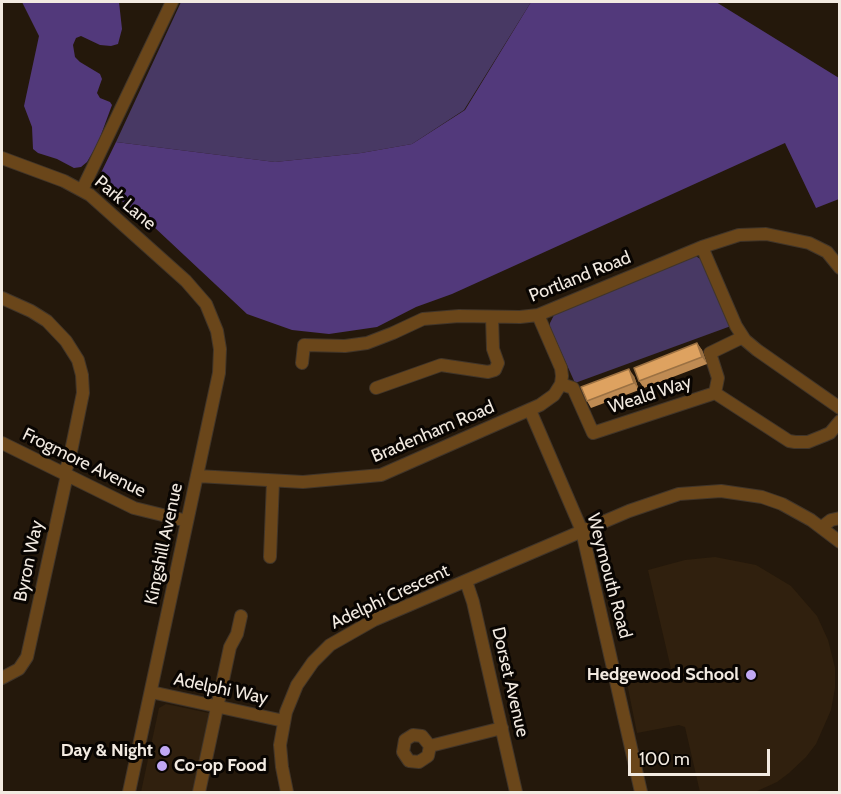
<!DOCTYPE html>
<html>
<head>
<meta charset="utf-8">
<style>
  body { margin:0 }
  #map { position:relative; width:841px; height:794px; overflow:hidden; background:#24180b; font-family:Cabin,sans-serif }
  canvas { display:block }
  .frame { position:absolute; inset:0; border:3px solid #f2eae1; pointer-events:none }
  .scale { position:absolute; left:628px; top:749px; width:142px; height:27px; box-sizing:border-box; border:3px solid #f2eae1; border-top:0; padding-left:8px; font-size:18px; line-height:21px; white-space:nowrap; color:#f2eae1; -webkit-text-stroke:4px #090502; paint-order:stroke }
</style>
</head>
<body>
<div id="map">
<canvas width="841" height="794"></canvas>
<div class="frame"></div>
<div class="scale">100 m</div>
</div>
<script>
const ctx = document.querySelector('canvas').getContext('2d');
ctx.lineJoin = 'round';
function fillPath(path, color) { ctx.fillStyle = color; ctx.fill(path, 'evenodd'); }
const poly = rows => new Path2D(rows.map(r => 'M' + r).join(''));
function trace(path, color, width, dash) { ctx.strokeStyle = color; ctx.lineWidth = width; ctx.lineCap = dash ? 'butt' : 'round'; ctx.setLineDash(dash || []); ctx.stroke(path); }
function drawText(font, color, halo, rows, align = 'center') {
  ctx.font = font + ' Cabin,sans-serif'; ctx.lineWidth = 6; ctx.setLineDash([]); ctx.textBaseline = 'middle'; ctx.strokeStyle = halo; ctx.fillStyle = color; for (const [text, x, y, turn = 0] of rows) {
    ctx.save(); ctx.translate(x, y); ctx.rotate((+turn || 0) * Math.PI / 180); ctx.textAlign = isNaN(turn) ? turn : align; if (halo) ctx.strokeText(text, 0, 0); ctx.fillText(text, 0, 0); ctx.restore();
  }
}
fillPath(poly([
  [715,557,756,565,791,586,817,616,828,640,835,668,835,688,831,710,816,744,806,757,789,773,777,782,755,792,700,792,685,727,679,725,637,733,627,683,672,673,648,570,685,560],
  [166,704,218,715,201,792,141,792,159,708]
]), '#30200e');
fillPath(poly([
  [181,2,531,2,464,110,412,144,361,153,275,162,116,142],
  [694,255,702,260,731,326,575,383,550,327,550,323,555,313]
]), '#483964');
fillPath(poly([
  [22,2,119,2,122,29,118,44,111,46,100,45,81,36,76,38,73,45,75,57,80,62,100,74,102,79,97,93,100,98,110,102,112,105,98,143,87,162,81,167,74,168,57,159,38,153,33,149,32,127,24,106,39,36],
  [531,2,716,2,839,78,839,199,816,208,785,143,452,294,416,307,377,327,329,334,292,330,247,314,153,226,97,181,116,142,275,162,361,153,412,144,465,110]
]), '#52397b');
const minor = poly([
  [2,158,64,181,90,195,186,281,206,304,217,331,220,349,219,373,129,792],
  [82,190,172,2],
  [702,247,736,326,745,340,757,350,840,408],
  [2,298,31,311,47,321,66,341,78,360,82,375,83,393,69,461,64,474],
  [302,363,304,345,345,346,367,343,393,333,423,319,459,316,520,317,538,315,702,247,739,235,766,234,809,243,827,252,840,268],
  [561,384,573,388,593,433,715,393,789,441,795,442,808,442,823,436,830,433,840,421],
  [376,388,441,365,488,372,495,370,498,363,493,349,492,317],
  [715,393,718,378,710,353,743,337],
  [530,410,582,531,641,792],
  [2,443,134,508,187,521],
  [197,476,303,482,381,475,540,405,554,395,561,384,562,376,561,368,538,315],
  [822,527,831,520,840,518],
  [270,557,273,481],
  [466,581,473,602,516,792],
  [2,678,19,669,27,657,67,475],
  [151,692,284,721],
  [430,746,422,736,413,735,405,740,403,752,409,761,419,762,428,756,430,746,502,728],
  [199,792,230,647,237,634,241,616],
  [287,792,282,767,280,745,286,712,297,685,313,662,330,645,374,620,629,511,679,494,721,491,762,497,782,504,811,520,840,542]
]);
trace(minor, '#413529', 14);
trace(minor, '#6a461a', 12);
fillPath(poly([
  [697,343,702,350,707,364,644,388,639,381],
  [634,376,639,390,591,408,587,401]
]), '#bf8b53');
fillPath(poly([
  [697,343,702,350,707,364,702,357],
  [629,369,634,376,639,390,634,383]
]), '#9b7143');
const building = poly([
  [697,343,702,357,639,381,634,368,697,343],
  [629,369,634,383,587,401,581,387,629,369]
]);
fillPath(building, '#dea260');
trace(building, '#9b7143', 1.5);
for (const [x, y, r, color] of [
  [751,675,6,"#c1a8f3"],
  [165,751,6,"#c1a8f3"],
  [162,766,6,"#c1a8f3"]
]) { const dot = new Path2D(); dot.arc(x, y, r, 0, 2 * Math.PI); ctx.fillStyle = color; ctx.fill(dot); trace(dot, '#090502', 2); }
drawText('18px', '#f2eae1', '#090502', [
  ["Park Lane",125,203,40],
  ["Portland Road",580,277,-22],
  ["Weald Way",650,395,-18],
  ["Bradenham Road",433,432,-23],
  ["Frogmore Avenue",84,463,26],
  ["Kingshill Avenue",164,544,-78],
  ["Byron Way",29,561,-78],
  ["Weymouth Road",609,576,75],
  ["Adelphi Crescent",390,597,-25],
  ["Dorset Avenue",510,682,77],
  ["Adelphi Way",221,689,12]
]);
drawText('bold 18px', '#f2eae1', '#090502', [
  ["Hedgewood School",739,675],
  ["Day & Night",153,751],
  ["Co-op Food",174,766,"left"]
], 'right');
</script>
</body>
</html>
